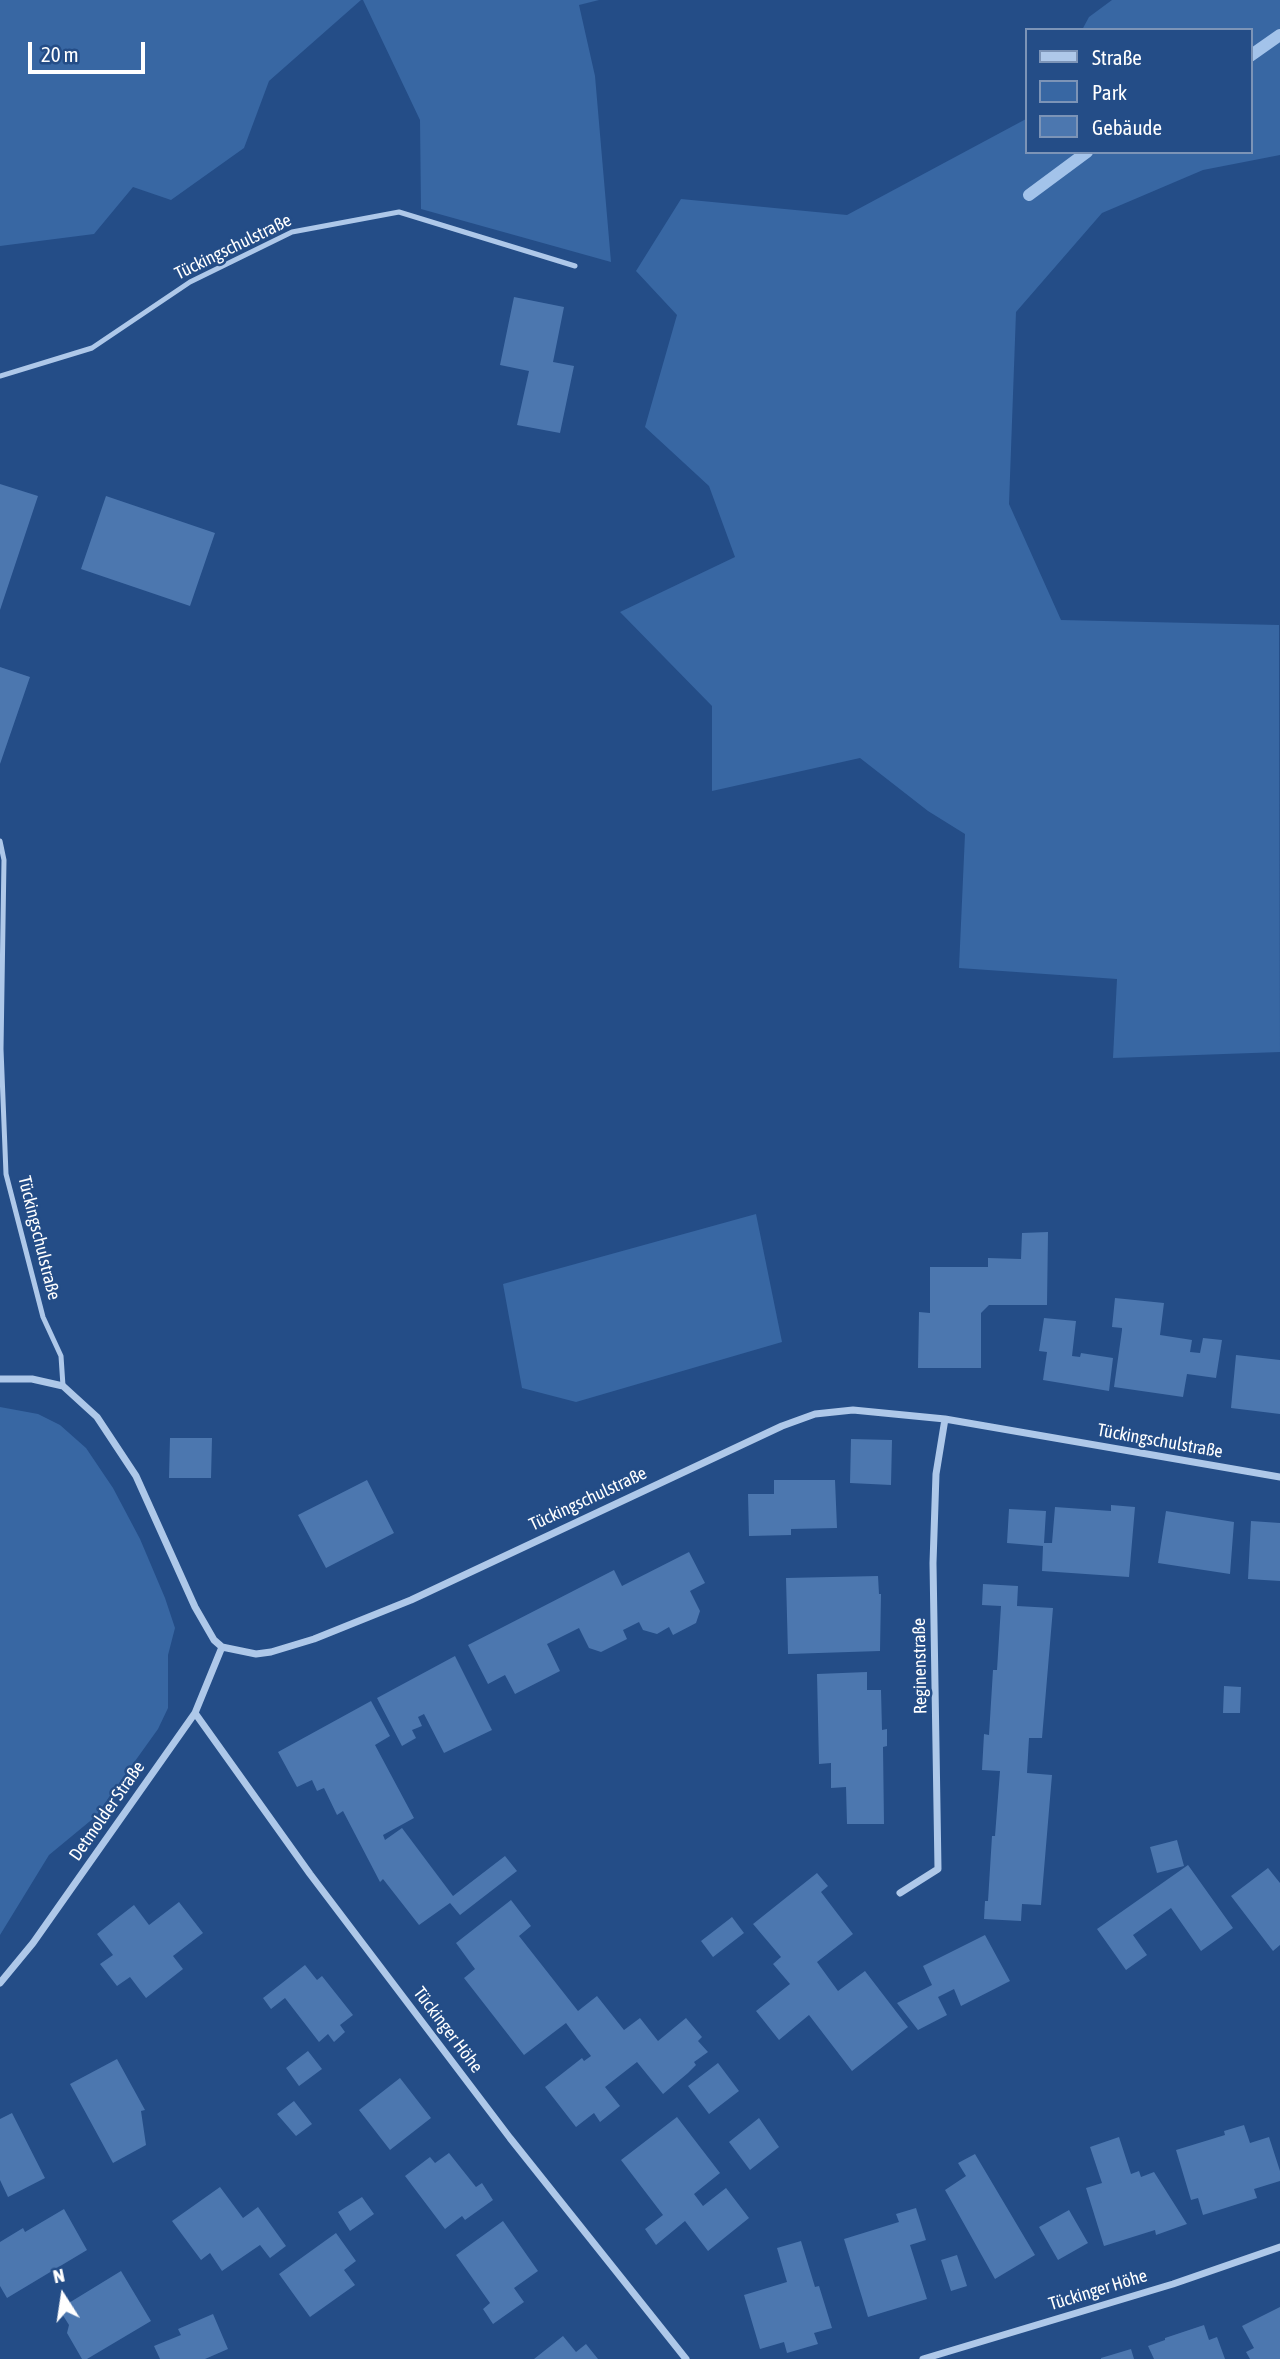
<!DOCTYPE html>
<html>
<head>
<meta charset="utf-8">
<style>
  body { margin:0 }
  #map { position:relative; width:1280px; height:2359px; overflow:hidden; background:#244d87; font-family:"Asap Condensed",sans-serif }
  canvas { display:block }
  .legend { position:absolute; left:1025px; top:28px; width:228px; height:126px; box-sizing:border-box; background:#244d87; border:2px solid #7c94b7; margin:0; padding:9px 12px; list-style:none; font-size:21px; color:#fff }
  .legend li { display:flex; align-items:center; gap:14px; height:35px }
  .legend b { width:35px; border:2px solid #7c94b7 }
  .north { position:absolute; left:28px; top:2261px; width:70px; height:70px; -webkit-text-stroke:5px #244d87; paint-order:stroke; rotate:348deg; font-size:19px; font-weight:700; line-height:28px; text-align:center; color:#fff }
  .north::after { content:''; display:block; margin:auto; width:24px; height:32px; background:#fff; clip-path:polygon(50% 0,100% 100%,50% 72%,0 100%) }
  .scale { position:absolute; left:28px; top:42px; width:117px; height:32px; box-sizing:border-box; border:4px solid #fff; border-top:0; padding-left:9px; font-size:21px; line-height:24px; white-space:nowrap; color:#fff; -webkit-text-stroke:5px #244d87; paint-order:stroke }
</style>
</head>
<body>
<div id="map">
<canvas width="1280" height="2359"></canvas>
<ul class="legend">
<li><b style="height:9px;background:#aec8e9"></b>Straße</li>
<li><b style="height:19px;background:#3867a3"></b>Park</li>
<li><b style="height:19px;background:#4c77af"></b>Gebäude</li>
</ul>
<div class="north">N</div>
<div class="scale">20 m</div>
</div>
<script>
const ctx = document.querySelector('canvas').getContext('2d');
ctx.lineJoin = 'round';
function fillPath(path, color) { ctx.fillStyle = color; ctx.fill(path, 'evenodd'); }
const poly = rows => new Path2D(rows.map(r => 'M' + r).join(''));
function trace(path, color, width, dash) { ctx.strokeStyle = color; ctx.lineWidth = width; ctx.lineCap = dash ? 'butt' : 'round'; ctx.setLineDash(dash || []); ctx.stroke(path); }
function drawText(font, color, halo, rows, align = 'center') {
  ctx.font = font + ' "Asap Condensed",sans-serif'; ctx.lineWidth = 5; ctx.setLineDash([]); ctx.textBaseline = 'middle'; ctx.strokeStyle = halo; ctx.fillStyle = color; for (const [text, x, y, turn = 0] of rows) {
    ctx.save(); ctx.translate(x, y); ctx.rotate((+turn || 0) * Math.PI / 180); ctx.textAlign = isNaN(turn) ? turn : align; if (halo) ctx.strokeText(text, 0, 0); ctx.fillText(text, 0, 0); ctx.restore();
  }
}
fillPath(poly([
  [0,0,361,0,269,81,244,148,171,200,133,187,94,234,0,246],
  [363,0,599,0,579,5,595,76,611,262,421,209,420,120],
  [1112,0,1280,0,1280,155,1203,170,1102,213,1016,312,1009,504,1061,620,1279,625,1280,1052,1113,1058,1117,979,959,968,965,834,928,811,860,758,712,791,712,706,620,612,735,557,709,486,645,427,677,315,636,271,681,199,847,215,1026,119,1026,152,1250,152,1250,30,1082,30,1089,17],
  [756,1214,782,1342,576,1402,522,1388,503,1284],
  [0,1407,38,1414,60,1425,86,1448,113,1488,140,1539,165,1598,175,1628,168,1655,168,1708,158,1729,95,1817,49,1855,0,1935]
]), '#3867a3');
trace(poly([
  [1250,56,1280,35],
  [1029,195,1087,152]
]), '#a3c3ea', 12);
fillPath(poly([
  [514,297,564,307,553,362,574,366,560,433,517,425,529,371,500,365],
  [0,484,38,496,0,610],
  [106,496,215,533,190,606,81,569],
  [0,667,30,677,0,764],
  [1048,1232,1047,1305,989,1305,981,1313,981,1368,918,1368,919,1312,930,1313,930,1267,988,1267,988,1258,1021,1259,1022,1233],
  [1115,1298,1164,1303,1160,1335,1192,1340,1190,1352,1200,1353,1203,1338,1222,1340,1216,1378,1187,1374,1183,1397,1114,1387,1122,1330,1122,1328,1112,1327],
  [1044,1318,1076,1321,1072,1356,1080,1357,1081,1353,1113,1358,1109,1391,1043,1380,1047,1352,1039,1351],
  [1236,1355,1280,1360,1280,1414,1231,1408],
  [170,1438,212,1438,211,1478,169,1478],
  [851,1439,892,1440,891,1485,850,1483],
  [367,1480,394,1533,326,1568,298,1515],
  [774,1480,835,1480,837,1528,791,1529,791,1535,749,1536,748,1494,774,1494],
  [1111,1505,1135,1507,1129,1577,1042,1571,1043,1546,1007,1543,1009,1509,1046,1511,1044,1543,1052,1543,1055,1507,1111,1511],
  [1166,1511,1234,1522,1230,1574,1158,1563],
  [1251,1521,1280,1523,1280,1581,1248,1579],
  [689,1552,705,1583,690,1591,700,1611,696,1623,673,1635,669,1627,657,1634,643,1630,639,1622,623,1630,627,1639,601,1652,589,1648,579,1628,547,1644,560,1671,515,1694,505,1675,488,1684,468,1645,614,1570,622,1586],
  [878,1576,879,1594,881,1594,880,1651,788,1654,786,1578],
  [983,1584,1018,1586,1017,1606,1053,1608,1042,1738,1029,1738,1027,1773,1052,1775,1041,1905,1022,1904,1021,1921,984,1919,985,1901,988,1901,992,1836,995,1836,1000,1771,982,1770,984,1734,989,1735,993,1670,997,1670,1001,1606,982,1605],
  [455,1656,492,1730,444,1753,424,1714,418,1717,422,1726,412,1730,416,1738,402,1746,377,1698],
  [867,1672,867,1690,881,1690,882,1730,887,1729,887,1746,883,1747,884,1824,847,1824,846,1787,831,1788,831,1763,819,1764,817,1674],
  [1224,1686,1241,1687,1240,1713,1223,1713],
  [371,1701,390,1736,375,1745,414,1818,383,1835,385,1840,402,1828,453,1896,505,1856,517,1871,460,1915,450,1903,419,1925,383,1879,380,1882,343,1811,337,1815,324,1788,317,1791,312,1780,297,1787,278,1752],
  [1177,1840,1184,1866,1157,1873,1150,1847],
  [1188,1865,1233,1928,1201,1951,1171,1908,1133,1935,1147,1955,1126,1970,1097,1929],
  [1268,1868,1280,1883,1280,1945,1273,1951,1231,1896],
  [817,1873,828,1886,821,1892,853,1934,817,1962,838,1991,865,1971,908,2027,852,2071,809,2015,779,2040,756,2011,790,1984,773,1964,781,1957,753,1924],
  [511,1900,531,1926,519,1936,578,2011,597,1996,624,2030,640,2018,658,2041,686,2018,702,2037,698,2041,708,2052,694,2062,696,2065,688,2073,663,2094,637,2062,605,2087,620,2106,600,2122,594,2113,576,2127,545,2087,582,2058,584,2061,591,2056,577,2038,566,2023,524,2055,464,1978,475,1969,456,1943],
  [179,1902,203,1933,173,1956,183,1969,146,1998,130,1977,117,1986,100,1964,113,1955,97,1934,134,1905,149,1925],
  [732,1917,744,1933,713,1957,701,1941],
  [985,1935,1010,1981,961,2006,954,1989,938,1997,947,2015,918,2030,897,2003,932,1985,923,1966],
  [305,1965,317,1980,322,1976,353,2015,340,2025,345,2032,334,2042,328,2034,319,2042,285,1998,271,2009,263,1998],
  [308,2051,322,2069,299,2086,286,2068],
  [117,2059,145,2110,141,2111,146,2145,113,2163,70,2084],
  [718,2063,739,2091,709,2114,688,2086],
  [400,2078,431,2118,390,2150,359,2110],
  [294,2101,312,2124,296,2136,277,2114],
  [12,2113,45,2178,8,2197,0,2180,0,2119],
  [677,2117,720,2173,694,2194,703,2206,726,2188,749,2218,708,2251,685,2221,656,2245,645,2229,663,2215,621,2160],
  [759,2118,779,2147,750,2170,729,2142],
  [1244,2125,1250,2143,1269,2137,1280,2171,1280,2181,1254,2189,1257,2198,1203,2215,1198,2198,1191,2200,1176,2150,1225,2135,1224,2131],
  [1119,2137,1131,2174,1139,2171,1141,2177,1154,2172,1187,2224,1156,2235,1155,2230,1104,2246,1086,2188,1102,2183,1090,2147],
  [449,2153,476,2187,482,2183,493,2200,465,2220,462,2216,445,2229,405,2176,430,2157,435,2163],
  [975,2154,1035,2255,995,2279,945,2190,966,2176,958,2163],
  [220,2187,243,2218,258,2207,286,2246,270,2258,260,2245,222,2271,210,2253,201,2260,172,2221],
  [362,2197,374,2214,350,2231,338,2212],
  [916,2208,926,2240,910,2245,927,2299,868,2317,844,2239,899,2222,896,2214],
  [64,2209,87,2250,7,2298,0,2286,0,2242,23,2228,25,2232],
  [1069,2210,1088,2243,1058,2260,1039,2227],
  [503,2221,538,2271,514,2288,524,2302,493,2324,483,2309,490,2303,456,2255],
  [336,2233,356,2261,344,2270,355,2285,310,2317,279,2274],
  [801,2241,815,2287,819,2286,832,2328,814,2333,818,2344,787,2353,784,2342,760,2349,744,2295,787,2282,777,2248],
  [957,2255,967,2286,951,2291,941,2260],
  [121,2271,151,2321,87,2359,82,2359,67,2333,69,2325,59,2309],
  [1280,2307,1280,2359,1250,2359,1246,2352,1254,2348,1242,2326],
  [213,2314,228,2349,205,2359,160,2359,154,2346,181,2335,178,2329],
  [1204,2325,1209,2340,1217,2337,1225,2359,1154,2359,1148,2346,1165,2340,1165,2338],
  [563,2336,576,2352,586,2344,598,2359,534,2359],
  [1131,2349,1134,2359,1101,2359,1101,2358]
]), '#4c77af');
trace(poly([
  [0,376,92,348,190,282,292,232,399,212,575,266],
  [0,841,4,860,1,1049,6,1174,43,1317,61,1356,63,1386]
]), '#aec8e9', 5);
trace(poly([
  [0,1379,32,1379,63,1386,97,1417,136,1476,195,1607,214,1640,222,1647,256,1654,271,1652,314,1639,411,1600,782,1426,815,1414,853,1410,945,1419,1280,1477],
  [195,1713,310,1874,510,2138,686,2359],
  [900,1893,938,1869,933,1563,936,1474,945,1419],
  [0,1983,33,1943,195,1713,222,1647],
  [923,2359,1173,2284,1280,2247]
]), '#aec8e9', 7);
drawText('18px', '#fff', '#244d87', [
  ["Tückingschulstraße",233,247,-26],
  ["Tückingschulstraße",39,1238,76],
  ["Tückingschulstraße",1160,1441,10],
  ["Tückingschulstraße",588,1499,-25],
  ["Reginenstraße",920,1666,-91],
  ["Detmolder Straße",107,1811,-55],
  ["Tückinger Höhe",448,2030,53],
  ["Tückinger Höhe",1098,2290,-17]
]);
</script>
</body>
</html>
